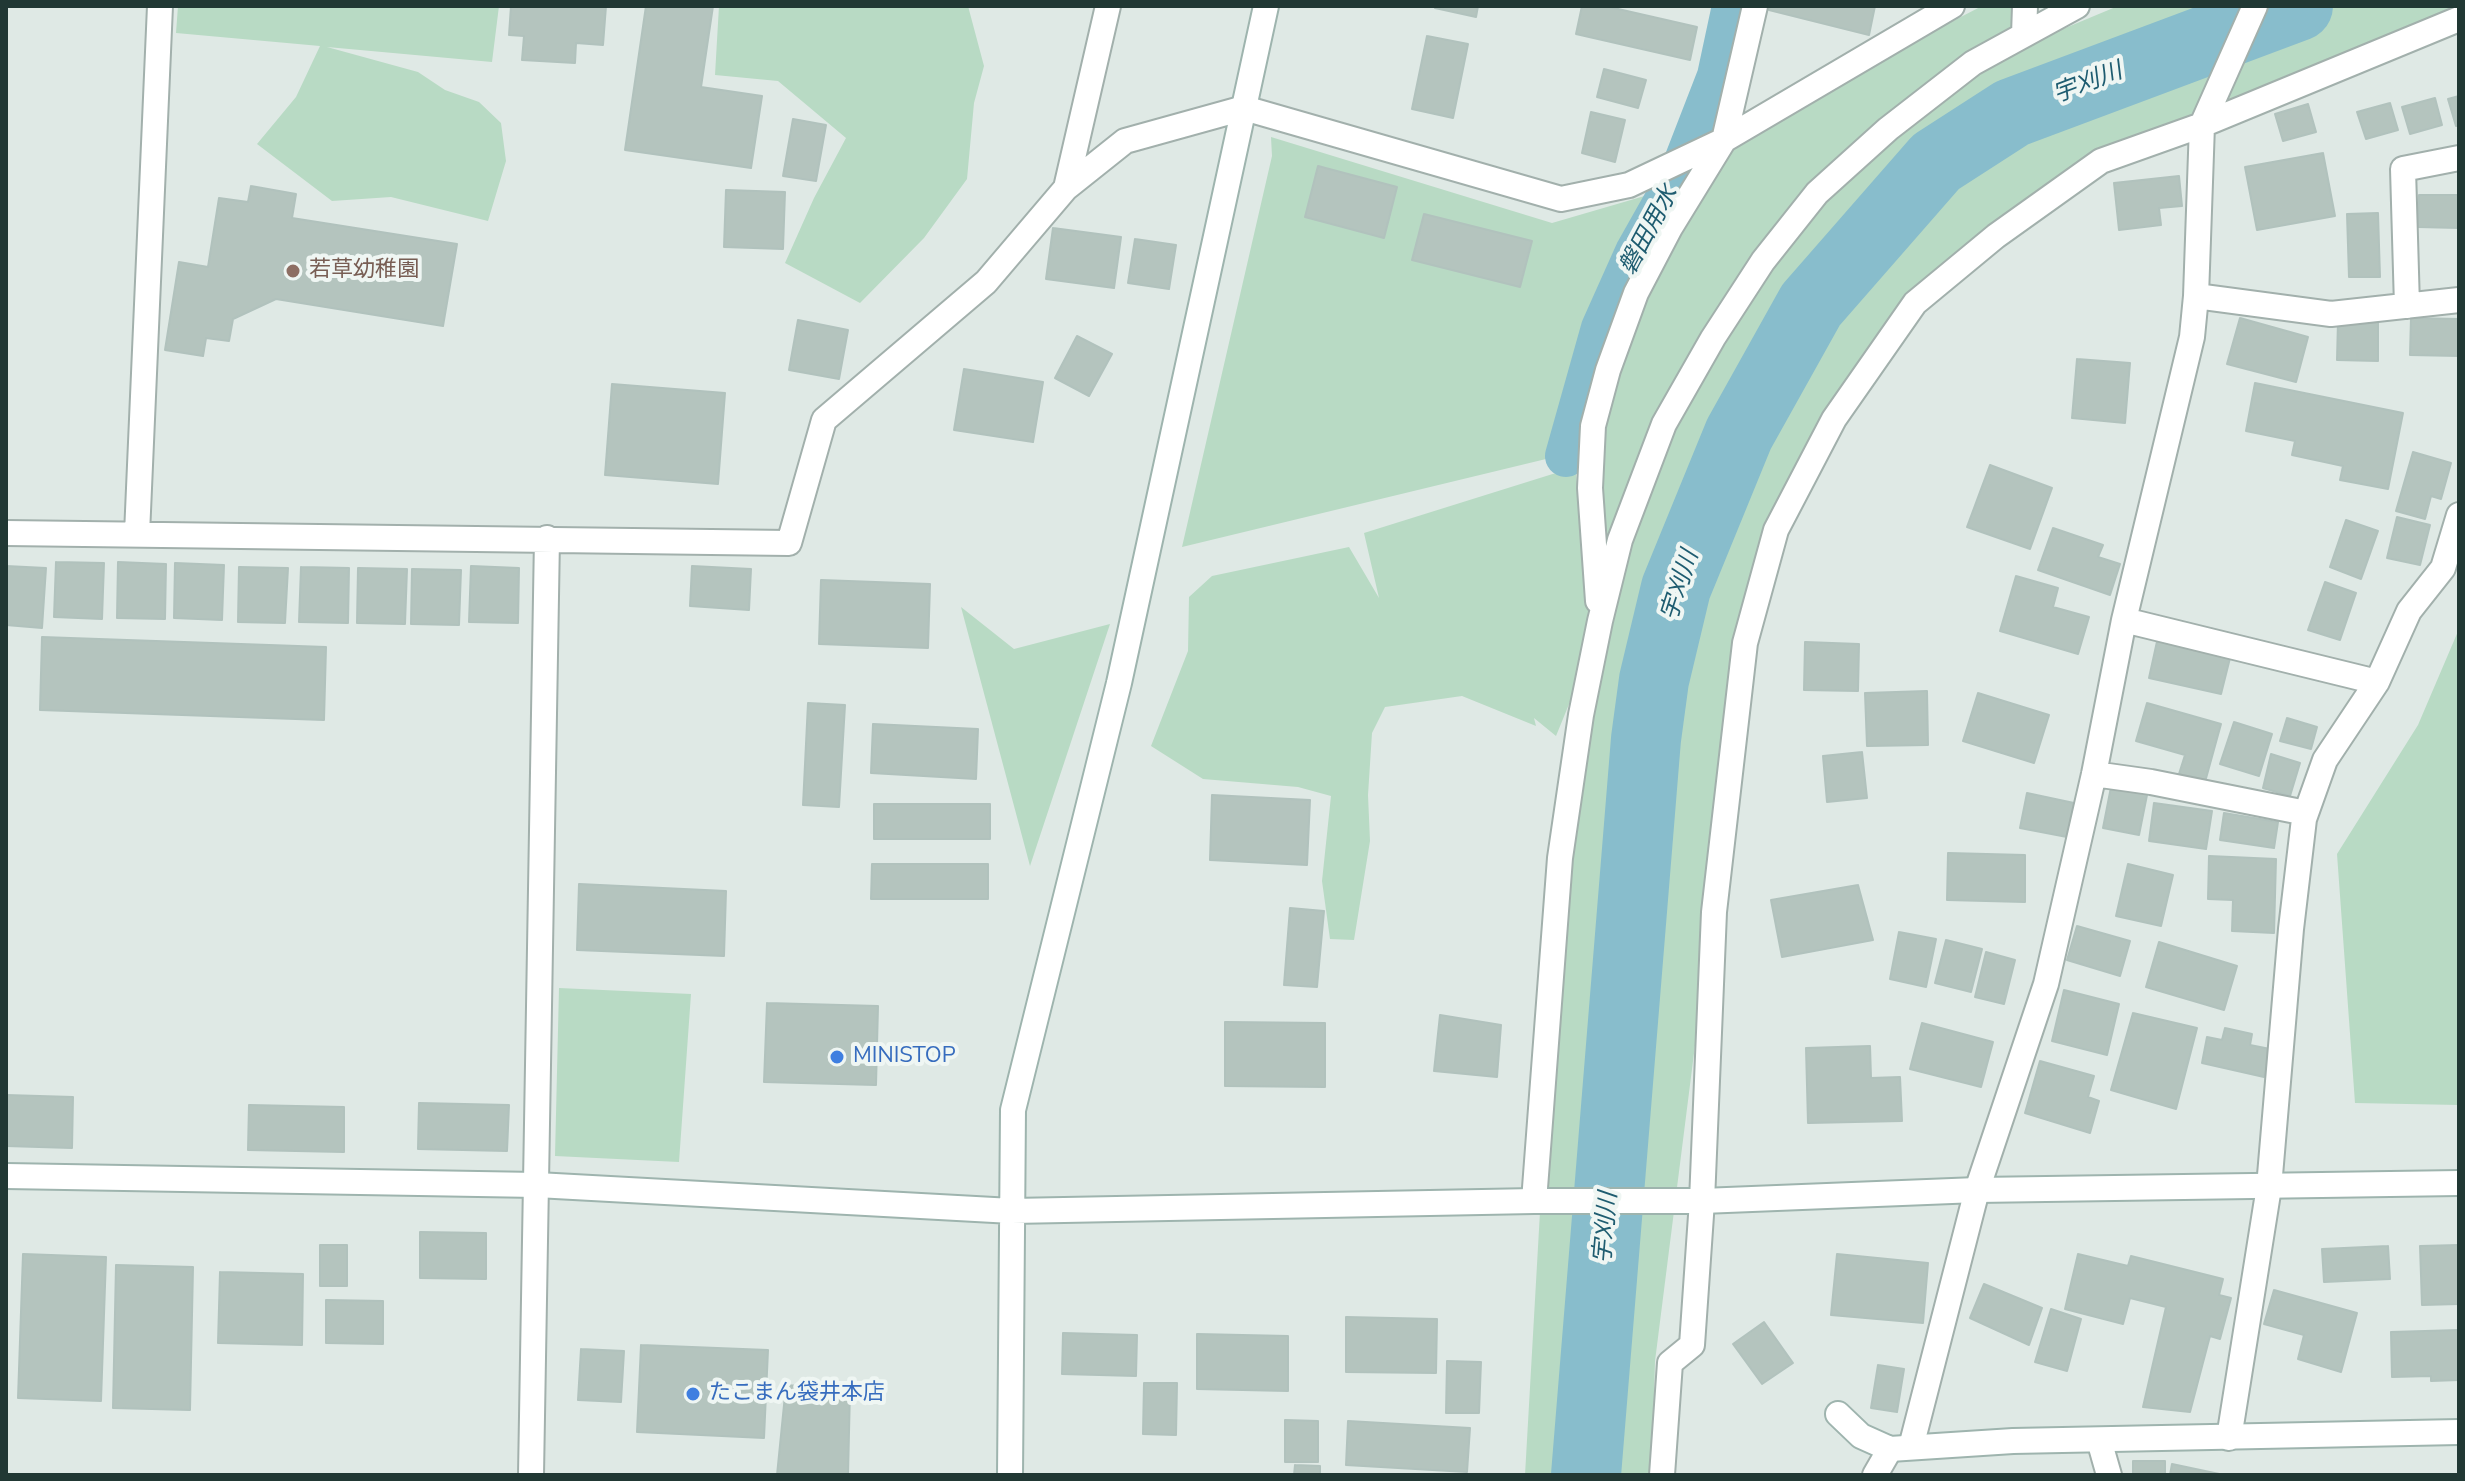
<!DOCTYPE html>
<html>
<head>
<meta charset="utf-8">
<style>
  body { margin:0 }
  #map { position:relative; width:2465px; height:1481px; overflow:hidden; background:#dfe9e5; font-family:"Nunito Sans",sans-serif }
  canvas { display:block }
  .frame { position:absolute; inset:0; border:8px solid #213834; pointer-events:none }
</style>
</head>
<body>
<div id="map">
<canvas width="2465" height="1481"></canvas>
<div class="frame"></div>
</div>
<script>
const ctx = document.querySelector('canvas').getContext('2d');
ctx.lineJoin = 'round';
function fillPath(path, color) { ctx.fillStyle = color; ctx.fill(path, 'evenodd'); }
const poly = rows => new Path2D(rows.map(r => 'M' + r).join(''));
function trace(path, color, width, dash) { ctx.strokeStyle = color; ctx.lineWidth = width; ctx.lineCap = dash ? 'butt' : 'round'; ctx.setLineDash(dash || []); ctx.stroke(path); }
function drawText(font, color, halo, rows, align = 'center') {
  ctx.font = font + ' "Nunito Sans","Noto Sans JP",sans-serif'; ctx.lineWidth = 8; ctx.setLineDash([]); ctx.textBaseline = 'middle'; ctx.strokeStyle = halo; ctx.fillStyle = color; for (const [text, x, y, turn = 0] of rows) {
    ctx.save(); ctx.translate(x, y); ctx.rotate((+turn || 0) * Math.PI / 180); ctx.textAlign = isNaN(turn) ? turn : align; if (halo) ctx.strokeText(text, 0, 0); ctx.fillText(text, 0, 0); ctx.restore();
  }
}
fillPath(poly([
  [178,6,499,6,492,62,327,47,418,72,445,90,479,102,501,123,506,161,488,221,391,197,332,201,257,144,296,97,320,46,176,33],
  [719,6,968,6,984,66,974,103,967,179,924,238,860,303,785,263,814,198,846,138,778,81,715,75],
  [1982,6,2025,6,2024,35,1972,67,2118,6,2459,6,2459,18,2101,161,1975,253,1846,385,1757,556,1655,1361,1652,1475,1525,1475,1558,896,1610,579,1592,450,1641,283,1724,140],
  [1271,137,1552,223,1648,195,1592,329,1546,459,1182,547,1272,156],
  [1575,467,1596,638,1556,736,1534,718,1536,726,1462,696,1385,707,1372,733,1368,795,1370,841,1354,940,1330,939,1322,881,1331,796,1298,787,1203,779,1151,746,1188,651,1189,597,1212,576,1349,547,1379,598,1364,533],
  [961,607,1014,649,1110,624,1030,866],
  [2459,629,2459,1105,2355,1103,2337,854,2418,725],
  [559,988,691,994,679,1162,555,1156]
]), '#b8dac4');
trace(poly([
  [1566,456,1602,328,1636,252,1680,174,1718,76,1733,6]
]), '#88bdcc', 42);
trace(poly([
  [1586,1475,1646,739,1654,680,1676,588,1739,434,1811,305,1936,162,2012,113,2298,6]
]), '#88bdcc', 70);
const building = poly([
  [511,6,606,6,603,45,576,43,575,63,522,60,524,36,509,35,511,6],
  [646,6,713,6,701,87,762,96,751,168,625,150,646,6],
  [1435,6,1478,6,1476,17,1435,8,1435,6],
  [1582,6,1605,6,1697,27,1690,60,1576,34,1582,6],
  [1770,6,1875,6,1869,35,1769,10,1770,6],
  [1427,36,1468,44,1453,118,1412,109,1427,36],
  [1604,69,1646,80,1638,108,1597,97,1604,69],
  [2459,96,2459,125,2456,126,2448,99,2459,96],
  [2435,98,2442,125,2410,134,2402,107,2435,98],
  [2390,103,2398,130,2366,139,2357,112,2390,103],
  [2308,104,2316,132,2283,141,2275,114,2308,104],
  [1591,112,1625,120,1615,162,1582,153,1591,112],
  [793,119,826,125,816,181,783,176,793,119],
  [2323,153,2335,216,2257,230,2245,167,2323,153],
  [1318,166,1397,187,1384,238,1305,217,1318,166],
  [2179,176,2182,206,2159,208,2161,225,2119,230,2114,183,2179,176],
  [251,186,296,194,292,218,457,244,443,326,276,299,233,319,229,341,206,338,203,356,165,350,179,262,208,267,219,198,248,202,251,186],
  [726,190,785,192,783,249,724,247,726,190],
  [2419,195,2459,195,2459,228,2418,227,2419,195],
  [2378,213,2380,277,2349,277,2347,214,2378,213],
  [1424,214,1532,241,1520,287,1412,260,1424,214],
  [1053,228,1121,237,1114,288,1046,279,1053,228],
  [1135,239,1176,245,1169,289,1128,283,1135,239],
  [2240,318,2308,337,2296,382,2227,364,2240,318],
  [2411,318,2459,319,2459,356,2410,355,2411,318],
  [798,320,848,330,839,379,789,370,798,320],
  [2338,321,2378,321,2378,361,2337,360,2338,321],
  [1077,336,1112,354,1089,396,1055,378,1077,336],
  [2077,359,2130,363,2125,423,2072,418,2077,359],
  [964,369,1043,382,1033,442,954,430,964,369],
  [2255,383,2403,413,2388,489,2340,480,2343,466,2292,455,2295,441,2246,431,2255,383],
  [612,384,725,393,718,484,605,475,612,384],
  [2413,452,2451,463,2441,499,2431,496,2425,519,2396,511,2413,452],
  [1990,465,2052,488,2030,549,1967,527,1990,465],
  [2397,517,2430,525,2420,565,2387,558,2397,517],
  [2346,520,2378,531,2361,579,2330,567,2346,520],
  [2053,528,2103,545,2098,557,2120,564,2110,595,2038,570,2053,528],
  [56,562,104,563,102,619,54,617,56,562],
  [118,562,166,564,165,619,117,618,118,562],
  [175,563,224,565,222,620,174,618,175,563],
  [6,566,46,568,42,628,6,625,6,566],
  [471,566,519,568,518,623,469,622,471,566],
  [692,566,751,569,749,610,690,606,692,566],
  [239,567,288,568,285,623,238,622,239,567],
  [301,567,349,568,348,623,299,622,301,567],
  [358,568,407,569,405,624,357,623,358,568],
  [412,569,461,570,459,625,411,624,412,569],
  [2016,576,2058,588,2053,607,2089,617,2078,654,2000,631,2016,576],
  [821,580,930,584,928,648,819,644,821,580],
  [2325,582,2356,593,2340,640,2308,630,2325,582],
  [42,637,326,647,324,720,40,710,42,637],
  [2158,637,2231,654,2221,694,2149,678,2158,637],
  [1805,642,1859,644,1858,691,1804,690,1805,642],
  [1927,691,1928,745,1867,746,1865,693,1927,691],
  [1978,693,2049,715,2034,763,1963,741,1978,693],
  [808,703,845,705,839,807,803,805,808,703],
  [2147,703,2221,724,2205,782,2179,774,2185,755,2136,741,2147,703],
  [2287,718,2317,727,2311,749,2280,741,2287,718],
  [2234,722,2272,734,2259,776,2220,764,2234,722],
  [873,724,978,729,976,779,871,773,873,724],
  [1862,752,1867,798,1827,802,1823,756,1862,752],
  [2271,754,2300,763,2290,796,2263,788,2271,754],
  [2112,782,2148,790,2139,835,2103,828,2112,782],
  [2027,793,2074,803,2067,837,2020,828,2027,793],
  [1212,795,1310,800,1307,865,1210,860,1212,795],
  [2154,803,2212,811,2206,849,2149,841,2154,803],
  [874,804,990,804,990,839,874,839,874,804],
  [2224,813,2278,822,2274,848,2220,840,2224,813],
  [1948,853,2025,855,2025,902,1947,900,1948,853],
  [2209,856,2276,859,2274,933,2232,931,2233,900,2208,899,2209,856],
  [872,864,988,864,988,899,871,899,872,864],
  [2128,864,2173,875,2161,926,2116,916,2128,864],
  [579,884,726,891,724,956,577,950,579,884],
  [1858,885,1873,940,1782,957,1771,900,1858,885],
  [1290,908,1324,911,1317,987,1284,985,1290,908],
  [2077,926,2130,941,2120,976,2067,960,2077,926],
  [1899,932,1936,939,1926,987,1890,979,1899,932],
  [1946,940,1982,949,1971,992,1935,983,1946,940],
  [2159,942,2237,966,2224,1010,2146,987,2159,942],
  [1986,952,2015,960,2004,1004,1975,997,1986,952],
  [2064,990,2119,1004,2107,1055,2052,1041,2064,990],
  [767,1003,878,1006,876,1085,764,1082,767,1003],
  [2133,1013,2197,1028,2176,1109,2111,1090,2133,1013],
  [1440,1015,1501,1025,1497,1077,1434,1071,1440,1015],
  [1225,1022,1325,1023,1325,1087,1225,1086,1225,1022],
  [1922,1023,1993,1042,1981,1087,1910,1069,1922,1023],
  [2225,1028,2252,1034,2250,1045,2270,1049,2264,1077,2202,1063,2207,1037,2222,1040,2225,1028],
  [1870,1046,1871,1078,1900,1077,1902,1121,1808,1123,1806,1048,1870,1046],
  [2040,1061,2094,1076,2088,1097,2099,1101,2090,1133,2025,1113,2040,1061],
  [6,1095,73,1097,72,1148,6,1146,6,1095],
  [419,1103,509,1105,507,1151,418,1149,419,1103],
  [249,1105,344,1107,344,1152,248,1150,249,1105],
  [420,1232,486,1233,486,1279,420,1278,420,1232],
  [320,1245,347,1245,347,1286,320,1286,320,1245],
  [2459,1245,2459,1304,2422,1305,2420,1246,2459,1245],
  [2388,1246,2390,1279,2324,1282,2322,1249,2388,1246],
  [23,1254,106,1257,101,1401,18,1398,23,1254],
  [1837,1254,1928,1263,1923,1323,1831,1315,1837,1254],
  [2078,1254,2128,1266,2131,1256,2223,1279,2219,1295,2231,1298,2220,1339,2210,1336,2190,1412,2143,1407,2166,1307,2130,1298,2123,1324,2065,1309,2078,1254],
  [116,1265,193,1267,190,1410,113,1408,116,1265],
  [220,1272,303,1274,302,1345,218,1343,220,1272],
  [1984,1284,2042,1308,2029,1345,1970,1318,1984,1284],
  [2274,1290,2357,1313,2341,1372,2298,1359,2304,1335,2264,1324,2274,1290],
  [326,1300,383,1301,383,1344,326,1343,326,1300],
  [2051,1309,2081,1319,2067,1371,2035,1362,2051,1309],
  [1346,1317,1437,1319,1436,1373,1346,1372,1346,1317],
  [1764,1322,1793,1363,1762,1384,1733,1344,1764,1322],
  [2459,1330,2459,1380,2431,1381,2431,1376,2392,1377,2391,1332,2459,1330],
  [1063,1333,1137,1335,1136,1376,1062,1374,1063,1333],
  [1197,1334,1288,1336,1288,1391,1197,1389,1197,1334],
  [641,1345,768,1350,764,1438,637,1432,641,1345],
  [581,1349,624,1351,621,1402,578,1400,581,1349],
  [1447,1361,1481,1362,1479,1413,1446,1413,1447,1361],
  [1878,1365,1904,1369,1897,1412,1871,1408,1878,1365],
  [1144,1383,1177,1383,1176,1435,1143,1434,1144,1383],
  [786,1385,850,1390,848,1475,777,1475,786,1385],
  [1285,1420,1318,1421,1318,1462,1285,1462,1285,1420],
  [1348,1421,1470,1428,1467,1472,1346,1465,1348,1421],
  [2133,1461,2165,1461,2165,1475,2133,1475,2133,1461],
  [2172,1464,2224,1475,2170,1475,2172,1464],
  [1295,1465,1320,1466,1320,1475,1294,1475,1295,1465]
]);
fillPath(building, '#b4c4be');
trace(building, '#b1c2bd', 2);
const street = poly([
  [2024,35,2025,6],
  [1066,188,1108,6],
  [2196,296,2331,314,2459,300],
  [2407,306,2403,169,2459,158],
  [6,533,789,543,824,420,986,282,1066,188,1125,141,1244,108,1561,199,1629,185,1724,140,1952,6],
  [137,534,160,6],
  [1598,601,1590,488,1593,426,1608,370,1636,293,1670,228,1724,140,1755,6],
  [2124,620,2377,682],
  [2094,774,2151,782,2306,813],
  [1534,1201,1560,858,1581,715,1600,621,1620,540,1664,424,1713,338,1763,261,1817,193,1888,129,1973,63,2077,6],
  [2229,1438,2269,1187,2291,929,2304,819,2325,760,2377,682,2409,611,2443,568,2459,515],
  [2099,1440,2109,1475],
  [1911,1447,1977,1190,2046,984,2094,774,2124,620,2192,337,2196,296,2202,125,2255,6],
  [531,1475,547,538],
  [1662,1475,1670,1363,1692,1345,1702,1201,1714,912,1745,643,1776,530,1834,419,1915,303,1996,236,2101,161,2202,125,2459,19],
  [1875,1475,1890,1449]
]);
const secondary = poly([
  [6,1176,537,1185,1012,1211,1534,1201,1702,1201,1977,1190,2459,1183],
  [1838,1414,1861,1436,1890,1449,2013,1441,2459,1432],
  [1010,1475,1013,1110,1119,683,1266,6]
]);
trace(street, '#a2b0ac', 28);
trace(secondary, '#9eb4ae', 28);
trace(street, '#fff', 24);
trace(secondary, '#fff', 24);
for (const [x, y, r, color] of [
  [293,271,8,"#8d6e63"],
  [837,1057,8,"#3f7fe0"],
  [693,1394,8,"#3f7fe0"]
]) { const dot = new Path2D(); dot.arc(x, y, r, 0, 2 * Math.PI); ctx.fillStyle = color; ctx.fill(dot); trace(dot, '#eff6f3', 3); }
drawText('22px', '#785e54', '#eff6f3', [
  ["若草幼稚園",309,271]
], 'left');
drawText('22px', '#366cbe', '#eff6f3', [
  ["MINISTOP",853,1057],
  ["たこまん袋井本店",709,1394]
], 'left');
drawText('italic 24px', '#1e5c70', '#eff6f3', [
  ["宇刈川",2088,84,-21],
  ["磐田用水",1650,231,-62],
  ["宇刈川",1681,586,-72],
  ["宇刈川",1607,1228,-85]
]);
</script>
</body>
</html>
